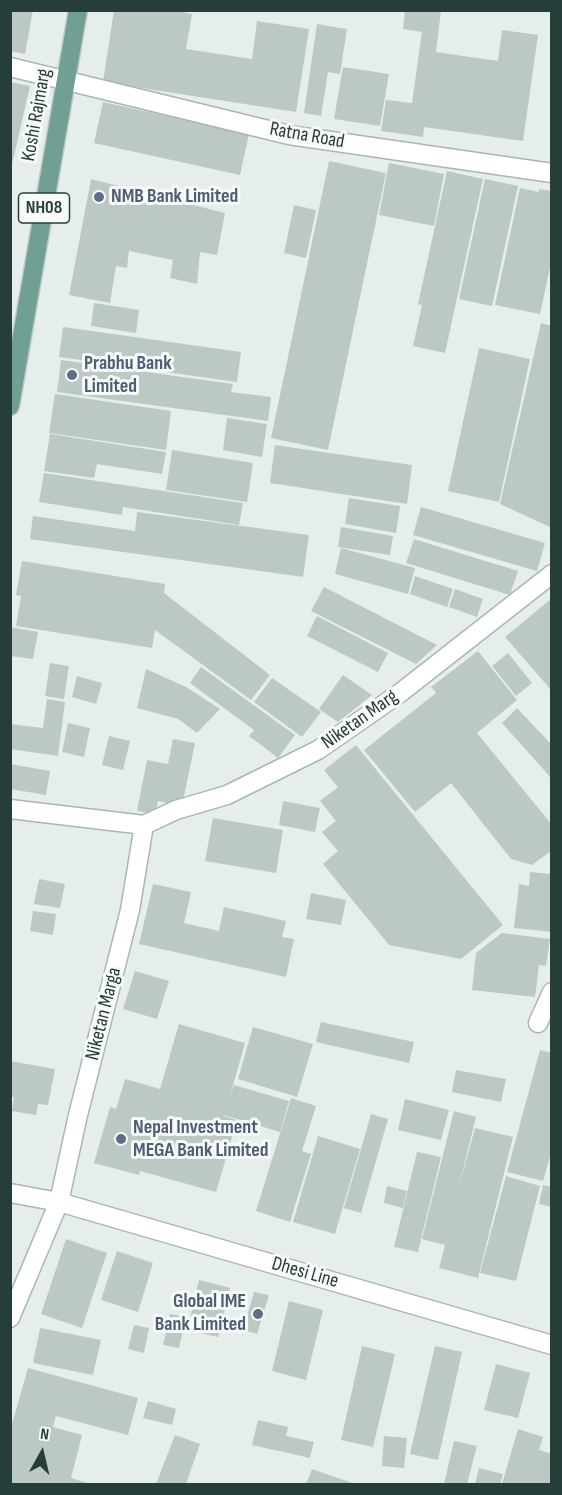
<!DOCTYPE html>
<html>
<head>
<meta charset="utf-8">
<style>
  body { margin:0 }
  #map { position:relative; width:562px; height:1495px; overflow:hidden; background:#e6eeeb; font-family:"Sofia Sans Condensed",sans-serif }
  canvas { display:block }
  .frame { position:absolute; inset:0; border:12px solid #263e39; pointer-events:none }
  .north { position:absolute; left:12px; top:1423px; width:60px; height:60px; -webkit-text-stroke:4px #f7faf9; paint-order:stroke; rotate:8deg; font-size:16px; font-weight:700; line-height:24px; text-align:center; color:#263e39 }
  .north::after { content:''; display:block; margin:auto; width:21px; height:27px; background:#263e39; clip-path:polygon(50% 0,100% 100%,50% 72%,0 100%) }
</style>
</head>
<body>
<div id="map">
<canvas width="562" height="1495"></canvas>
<div class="frame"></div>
<div class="north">N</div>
</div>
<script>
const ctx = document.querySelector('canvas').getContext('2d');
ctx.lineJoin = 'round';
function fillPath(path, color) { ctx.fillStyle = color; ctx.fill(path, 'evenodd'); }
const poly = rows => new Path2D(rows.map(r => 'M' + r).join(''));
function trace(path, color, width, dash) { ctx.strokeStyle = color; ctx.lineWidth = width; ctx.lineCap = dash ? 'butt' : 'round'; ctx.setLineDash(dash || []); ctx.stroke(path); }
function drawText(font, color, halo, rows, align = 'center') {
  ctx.font = font + ' "Sofia Sans Condensed",sans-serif'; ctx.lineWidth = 6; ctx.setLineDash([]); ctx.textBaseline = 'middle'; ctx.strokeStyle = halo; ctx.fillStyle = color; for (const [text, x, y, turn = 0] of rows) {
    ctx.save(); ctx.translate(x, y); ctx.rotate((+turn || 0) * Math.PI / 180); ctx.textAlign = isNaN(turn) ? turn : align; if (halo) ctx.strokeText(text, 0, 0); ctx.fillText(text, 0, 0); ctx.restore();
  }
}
fillPath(poly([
  [10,10,33,10,25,54,10,51],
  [114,10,172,10,192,14,186,49,252,59,257,21,309,29,296,112,103,82],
  [405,10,441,10,436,52,498,61,502,30,538,35,523,141,424,127,423,137,381,131,386,100,412,103,422,32,403,29],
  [317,24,347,29,340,74,328,72,321,116,304,113],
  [343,67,389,74,380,126,334,119],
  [10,82,30,86,11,169,10,169],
  [103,102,249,134,240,175,94,143],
  [329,161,386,173,328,450,271,438],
  [389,163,444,174,434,226,379,215],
  [447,171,483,179,445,353,413,346,422,305,418,304],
  [91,179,225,213,217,255,200,252,197,284,170,278,173,260,129,251,127,268,116,266,110,303,69,295],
  [485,179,518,186,492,306,459,299],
  [520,188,539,192,539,189,552,191,552,258,540,314,495,305],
  [294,205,316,210,306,258,284,253],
  [94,303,139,310,136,333,91,326],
  [541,323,552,326,552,528,500,504],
  [63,327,241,352,237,382,59,357],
  [479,348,530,359,499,502,448,491],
  [61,360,233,384,231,392,271,397,268,421,57,392],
  [55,394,171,411,166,450,49,433],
  [227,418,267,424,262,457,223,450],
  [50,434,166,452,162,474,97,464,94,478,44,471],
  [275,445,412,465,407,504,270,483],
  [172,450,253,463,247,502,166,490],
  [44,473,243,503,239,525,123,507,122,515,39,502],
  [349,498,400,506,396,533,345,524],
  [421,507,545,543,537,571,413,535],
  [137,512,309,535,303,577,30,539,33,516,135,531],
  [341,527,393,536,390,555,338,547],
  [414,539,518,571,510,595,406,563],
  [341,548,415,568,408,594,335,574],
  [22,561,165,584,164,593,270,675,251,700,155,630,152,648,16,626,21,596,16,595],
  [415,576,453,589,447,607,410,594],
  [324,587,437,645,416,664,311,611],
  [455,589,483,599,477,617,449,607],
  [552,598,552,691,505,637],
  [317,616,388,653,378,672,307,636],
  [10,627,38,632,33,659,10,656],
  [478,651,517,700,477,733,552,825,552,850,532,865,511,859,451,783,415,812,364,750,436,693,431,687],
  [508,653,532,683,516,696,492,666],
  [50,663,69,666,64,699,45,696],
  [201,667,295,735,278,758,249,736,254,730,190,683],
  [146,669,186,687,220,709,197,733,178,719,137,708],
  [343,675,372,695,338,722,319,709],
  [77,676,102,683,96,704,72,697],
  [272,678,321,712,302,737,254,702],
  [47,699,65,702,58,756,10,749,10,724,43,728],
  [517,708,552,745,552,779,502,723],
  [68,723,90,728,84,757,62,752],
  [109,736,130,741,123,770,102,765],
  [173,739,195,743,182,806,158,801,155,814,137,811,147,760,168,764],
  [356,745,503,925,461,959,389,945,323,864,338,851,322,832,336,821,320,801,338,787,324,770],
  [10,764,50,771,46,795,10,789],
  [283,801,320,808,315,832,279,825],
  [213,818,283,830,276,873,205,861],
  [530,872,552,874,552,932,514,928,519,884,529,886],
  [39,879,65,884,60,908,34,904],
  [153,884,191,892,184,923,219,931,224,907,286,921,282,937,294,939,286,977,139,944],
  [311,893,346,900,341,925,306,919],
  [33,911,56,914,53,935,30,931],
  [502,933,550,939,546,966,539,965,535,997,472,990,476,953],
  [135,971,169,981,157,1019,123,1009],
  [321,1022,414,1042,409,1063,316,1042],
  [179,1024,245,1043,230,1096,234,1085,289,1101,280,1132,224,1115,224,1116,237,1120,216,1192,140,1171,139,1175,94,1163,110,1107,116,1109,125,1079,160,1089],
  [253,1027,313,1044,297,1097,238,1079],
  [540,1050,552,1053,552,1149,543,1181,507,1172],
  [10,1061,55,1069,48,1105,38,1104,36,1115,12,1111,14,1097,10,1097],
  [456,1070,506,1079,501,1102,452,1092],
  [291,1098,316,1106,302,1151,311,1154,290,1222,256,1211],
  [405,1099,449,1110,441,1140,398,1130],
  [454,1111,476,1117,459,1186,475,1128,513,1137,478,1278,439,1268,445,1245,422,1239],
  [371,1114,388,1119,361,1213,344,1208],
  [318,1136,360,1149,335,1234,293,1222],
  [417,1152,441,1157,418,1252,394,1247],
  [506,1176,540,1186,516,1281,480,1273],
  [543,1185,552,1187,552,1207,539,1204],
  [387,1186,407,1191,403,1208,384,1203],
  [66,1239,107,1253,82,1328,41,1314],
  [117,1251,153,1263,138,1312,101,1300],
  [199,1280,230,1288,218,1337,187,1330],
  [254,1292,269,1295,257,1334,243,1330],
  [289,1301,323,1310,306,1380,272,1371],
  [170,1314,186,1317,179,1348,163,1345],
  [134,1325,149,1328,144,1353,128,1349],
  [40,1328,101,1340,93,1375,33,1363],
  [362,1346,395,1354,373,1447,341,1440],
  [435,1346,462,1352,438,1460,410,1454],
  [496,1364,530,1373,518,1418,484,1410],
  [28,1368,138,1398,128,1435,56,1416,53,1427,82,1435,71,1478,90,1484,10,1484,10,1431],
  [148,1401,176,1409,172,1425,143,1418],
  [258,1420,288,1427,286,1436,314,1442,310,1458,252,1445],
  [518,1429,543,1437,539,1450,552,1454,552,1484,502,1484],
  [175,1435,200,1444,186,1484,156,1484],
  [384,1436,407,1438,404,1468,382,1466],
  [454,1441,477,1446,467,1484,444,1484],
  [479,1468,503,1474,500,1484,475,1484],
  [312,1469,355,1484,306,1484]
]), '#bcc8c4');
const minor = poly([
  [10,67,289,135,552,173],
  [10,809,144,825],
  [144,825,176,810,227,795,318,750,400,693,552,574],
  [538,1023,552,992],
  [10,1193,59,1202,552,1345],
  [10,1318,59,1202,78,1115,130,910,144,825]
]);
const major = poly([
  [10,406,78,10]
]);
trace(minor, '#a9b6b2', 21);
trace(major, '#c2c9c8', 21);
trace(minor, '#fff', 18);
trace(major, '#6f9f95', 18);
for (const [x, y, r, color] of [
  [99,197,6,"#5c6f8a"],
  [72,375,6,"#5c6f8a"],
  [121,1139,6,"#5c6f8a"],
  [258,1314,6,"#5c6f8a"]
]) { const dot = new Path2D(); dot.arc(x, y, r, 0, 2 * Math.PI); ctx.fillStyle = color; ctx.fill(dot); trace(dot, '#f7faf9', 2); }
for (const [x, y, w] of [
  [44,208,51]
]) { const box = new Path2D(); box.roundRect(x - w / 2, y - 15, w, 30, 4.5); ctx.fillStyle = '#f7faf9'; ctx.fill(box); trace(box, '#263e39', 1.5); }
drawText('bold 18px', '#263e39', null, [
  ["NH08",44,208]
]);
drawText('20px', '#263e39', '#f7faf9', [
  ["Koshi Rajmarg",37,115,-80],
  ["Ratna Road",307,136,10],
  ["Niketan Marg",360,720,-35],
  ["Niketan Marga",104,1014,-76],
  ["Dhesi Line",305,1273,16]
]);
drawText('bold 20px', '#4e5e75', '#f7faf9', [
  ["NMB Bank Limited",111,197],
  ["Prabhu Bank",84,364],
  ["Limited",84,387],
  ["Nepal Investment",133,1128],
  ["MEGA Bank Limited",133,1151],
  ["Global IME",246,1302,"right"],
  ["Bank Limited",246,1325,"right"]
], 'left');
</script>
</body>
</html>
